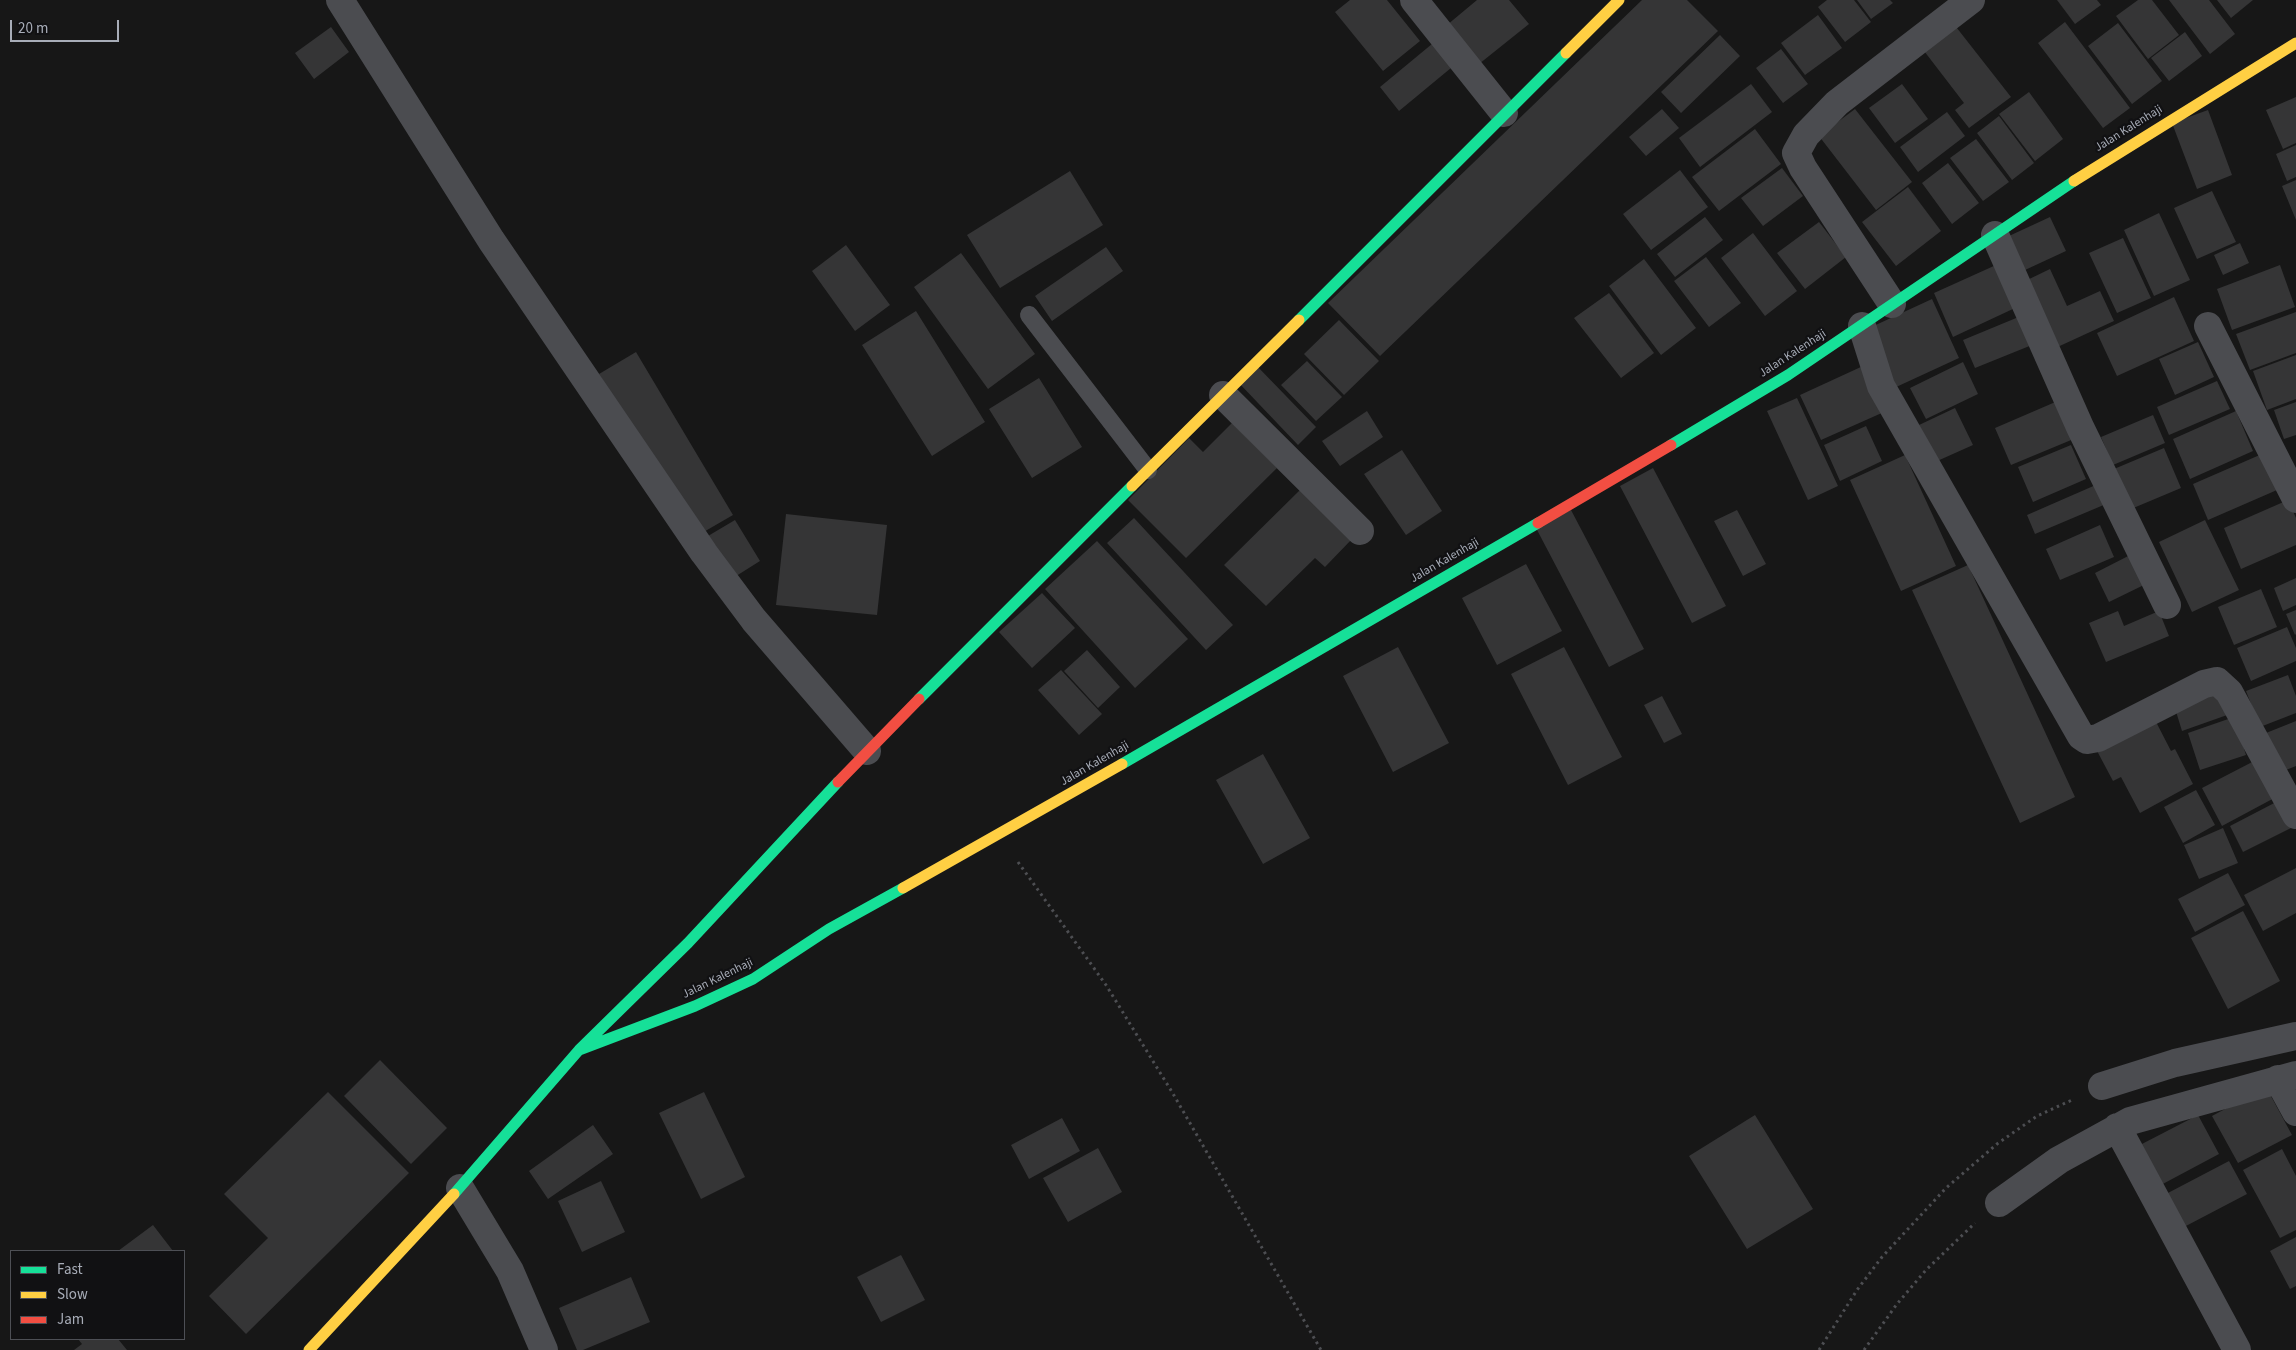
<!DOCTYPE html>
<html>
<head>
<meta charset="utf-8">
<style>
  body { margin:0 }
  #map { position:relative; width:2296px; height:1350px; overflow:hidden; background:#171717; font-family:"Source Sans 3",sans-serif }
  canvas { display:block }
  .legend { position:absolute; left:10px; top:1250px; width:175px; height:90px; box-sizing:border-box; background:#111113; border:1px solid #4d4f55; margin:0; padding:6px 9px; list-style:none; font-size:15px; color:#a8adb8 }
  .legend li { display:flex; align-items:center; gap:10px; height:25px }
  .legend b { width:25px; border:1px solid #4d4f55 }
  .scale { position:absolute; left:10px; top:20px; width:109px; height:22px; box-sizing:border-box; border:2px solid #a8adb8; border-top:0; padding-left:6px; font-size:15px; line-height:18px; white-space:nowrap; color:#a8adb8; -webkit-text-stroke:4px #111113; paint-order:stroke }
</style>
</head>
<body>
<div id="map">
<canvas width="2296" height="1350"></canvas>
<ul class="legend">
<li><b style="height:6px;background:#16e098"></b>Fast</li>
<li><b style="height:6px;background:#ffcf43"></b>Slow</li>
<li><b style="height:6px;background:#f24e42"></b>Jam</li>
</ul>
<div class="scale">20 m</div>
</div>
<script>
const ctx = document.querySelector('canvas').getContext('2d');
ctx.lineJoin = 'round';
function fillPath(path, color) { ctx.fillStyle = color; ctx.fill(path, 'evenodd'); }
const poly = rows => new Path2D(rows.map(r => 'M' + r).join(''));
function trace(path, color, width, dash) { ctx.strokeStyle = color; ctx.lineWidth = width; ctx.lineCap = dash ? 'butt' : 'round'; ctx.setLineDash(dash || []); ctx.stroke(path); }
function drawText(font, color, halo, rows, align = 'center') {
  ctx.font = font + ' "Source Sans 3",sans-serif'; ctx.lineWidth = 4.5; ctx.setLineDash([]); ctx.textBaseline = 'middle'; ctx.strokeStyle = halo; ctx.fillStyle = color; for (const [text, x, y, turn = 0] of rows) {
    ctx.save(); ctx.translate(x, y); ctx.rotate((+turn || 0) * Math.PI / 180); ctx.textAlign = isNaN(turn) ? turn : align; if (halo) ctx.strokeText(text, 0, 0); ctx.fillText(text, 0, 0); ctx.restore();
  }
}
fillPath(poly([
  [1350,0,1387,0,1420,41,1383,71,1335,12],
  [1477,0,1509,0,1529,24,1479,64,1447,25],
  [1642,0,1687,0,1718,31,1380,356,1328,303],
  [1827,0,1854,0,1871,22,1845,42,1818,7],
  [1857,0,1890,0,1893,3,1871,19],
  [2057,0,2097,0,2101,5,2075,24],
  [2138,0,2152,0,2179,35,2148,59,2116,16],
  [2169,0,2209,0,2235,34,2210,54],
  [2217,0,2253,0,2231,18],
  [1818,15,1842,48,1805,75,1781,43],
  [2065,22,2130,108,2103,128,2038,43],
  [1953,23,2011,97,1969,128,1955,110,1964,103,1921,47],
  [2118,23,2162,81,2132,104,2088,46],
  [331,27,349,52,314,79,295,53],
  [2185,32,2202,56,2169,81,2151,58],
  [1720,35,1740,56,1681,113,1661,92],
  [1438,39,1457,63,1399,111,1380,87],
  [1781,49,1808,84,1783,103,1756,68],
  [1751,84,1772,112,1700,167,1679,138],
  [1902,84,1928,119,1895,143,1869,108],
  [2029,92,2063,139,2035,161,1999,114],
  [2296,97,2296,143,2283,149,2266,110],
  [1662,109,1679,128,1646,156,1629,137],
  [1855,109,1912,182,1876,210,1819,136],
  [2208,110,2232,175,2197,189,2172,123],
  [1947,112,1965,136,1918,172,1900,147],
  [1999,116,2034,163,2012,180,1977,133],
  [1755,129,1781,164,1719,211,1692,177],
  [1976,139,2009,182,1983,201,1950,158],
  [2296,145,2296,177,2287,181,2276,154],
  [1948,163,1979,203,1952,224,1922,183],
  [1782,168,1803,196,1763,226,1741,198],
  [1680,170,1708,207,1651,250,1623,214],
  [1070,171,1103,225,1000,288,967,235],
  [2296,180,2296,220,2282,186],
  [1908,187,1941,231,1896,266,1862,222],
  [2212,191,2236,242,2197,259,2174,208],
  [2159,213,2190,280,2154,296,2124,230],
  [1705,217,1723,240,1675,277,1657,254],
  [2050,217,2066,251,2025,270,2009,236],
  [1819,222,1846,257,1805,289,1777,253],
  [1753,233,1797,291,1765,316,1721,258],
  [2123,238,2151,298,2117,313,2089,253],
  [2240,243,2249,263,2223,275,2214,255],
  [846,245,890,305,855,331,812,271],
  [1106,247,1123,271,1052,321,1035,296],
  [961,253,1035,354,988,389,914,287],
  [1706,257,1741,303,1709,327,1674,281],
  [1644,259,1696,328,1661,355,1609,286],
  [1996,265,2015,308,1953,337,1934,293],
  [2280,265,2295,307,2232,330,2217,289],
  [2050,269,2067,306,2100,291,2114,321,2051,350,2021,283],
  [1609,293,1654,353,1621,378,1574,318],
  [2174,297,2194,341,2117,376,2097,333],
  [1932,299,1959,358,1894,388,1867,329],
  [916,311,985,422,932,456,862,345],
  [2296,312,2296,353,2250,370,2236,334],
  [2021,316,2032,345,1975,368,1963,340],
  [1339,320,1379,361,1344,395,1304,354],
  [2198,342,2214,377,2175,395,2159,359],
  [636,352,733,515,695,537,599,374],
  [2296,355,2296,399,2267,410,2253,371],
  [1307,361,1342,397,1316,421,1281,385],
  [1963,362,1978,394,1926,419,1910,388],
  [1256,365,1316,427,1298,445,1238,382],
  [1863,366,1884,412,1821,440,1800,395],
  [1039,378,1082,447,1032,478,989,409],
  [2217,381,2230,409,2169,435,2157,407],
  [1797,398,1838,486,1808,500,1767,411],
  [2060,400,2076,438,2011,465,1995,428],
  [2296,402,2296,435,2284,439,2274,410],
  [1955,408,1973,445,1935,462,1919,425],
  [1367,411,1383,437,1340,466,1322,441],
  [2236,411,2253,451,2190,479,2173,439],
  [2153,415,2165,443,2113,465,2101,437],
  [1232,423,1277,468,1186,558,1128,500,1189,438,1203,452],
  [1866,426,1882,461,1840,481,1824,445],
  [2071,445,2086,479,2033,502,2018,467],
  [2164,448,2181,488,2131,509,2114,469],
  [1402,450,1442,511,1406,535,1364,474],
  [2262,454,2277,490,2208,520,2193,484],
  [1905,455,1956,566,1901,591,1850,480],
  [1653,468,1726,606,1692,623,1620,486],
  [2098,484,2106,504,2035,534,2027,515],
  [1301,489,1352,539,1325,567,1315,558,1266,606,1224,565],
  [2288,500,2296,518,2296,545,2241,569,2224,528],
  [1571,510,1644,649,1609,667,1536,528],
  [1737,510,1766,564,1743,576,1714,521],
  [786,514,887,525,877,615,776,605],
  [1134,518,1233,625,1206,650,1107,543],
  [735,520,760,561,733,578,708,536],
  [2205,520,2239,590,2192,612,2159,542],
  [2100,525,2114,557,2060,580,2046,549],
  [1097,541,1188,639,1135,688,1045,589],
  [2136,552,2150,582,2109,602,2095,573],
  [1526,564,1562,631,1497,665,1462,598],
  [1968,565,2075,797,2020,823,1912,590],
  [2296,578,2296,605,2283,611,2274,588],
  [2261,589,2277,627,2234,645,2218,607],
  [1042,593,1075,628,1032,668,999,632],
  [2296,610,2296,634,2295,635,2286,614],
  [2118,611,2124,626,2159,611,2169,636,2106,662,2089,623],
  [2287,627,2296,648,2296,661,2251,681,2237,648],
  [1398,647,1449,743,1393,772,1343,676],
  [1564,647,1622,757,1568,785,1511,674],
  [1087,650,1120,687,1098,708,1064,671],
  [1061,670,1102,714,1079,735,1038,690],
  [2288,675,2296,696,2296,713,2260,727,2246,691],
  [2222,689,2230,714,2182,731,2174,705],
  [1662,696,1682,734,1664,743,1644,705],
  [2234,717,2246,755,2200,770,2188,733],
  [2154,718,2171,751,2175,749,2193,784,2140,813,2121,777,2113,781,2096,749],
  [2296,721,2296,766,2281,772,2266,733],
  [1263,754,1310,838,1263,864,1216,780],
  [2258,759,2278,796,2222,826,2202,788],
  [2196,790,2215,825,2183,843,2164,807],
  [2282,799,2295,826,2243,852,2230,826],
  [2223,828,2238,863,2199,879,2184,845],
  [2296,868,2296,913,2263,931,2244,895],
  [2228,873,2245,905,2195,932,2178,899],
  [2243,911,2280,981,2228,1009,2191,938],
  [380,1060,447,1128,411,1164,344,1096],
  [2266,1087,2292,1135,2238,1163,2212,1116],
  [328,1092,409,1173,246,1334,209,1296,268,1238,224,1194],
  [704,1092,745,1177,701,1199,659,1113],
  [1755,1115,1813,1209,1747,1249,1689,1156],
  [2198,1115,2219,1154,2159,1186,2138,1146],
  [1062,1118,1080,1151,1029,1179,1011,1145],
  [593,1125,613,1154,548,1199,529,1171],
  [1098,1148,1122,1192,1068,1222,1043,1178],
  [2282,1149,2296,1176,2296,1230,2280,1238,2243,1170],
  [2229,1161,2247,1194,2184,1227,2166,1194],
  [601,1181,625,1232,582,1252,558,1201],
  [153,1225,173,1251,118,1251],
  [2296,1237,2296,1286,2290,1289,2270,1251],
  [901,1255,925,1300,881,1322,857,1277],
  [631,1277,650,1322,583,1350,577,1350,559,1308],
  [78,1339,118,1339,127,1350,74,1350,82,1344]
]), '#353536');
trace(poly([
  [1018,862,1106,985,1172,1092,1321,1350],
  [1819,1350,1857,1290,1882,1257,1946,1188,1997,1144,2037,1116,2072,1100],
  [1864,1350,1897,1304,1926,1270,1975,1223]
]), '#4d4e52', 3, [2.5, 4]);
trace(poly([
  [1029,315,1148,470]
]), '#4b4c50', 18);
trace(poly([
  [340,0,491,240,704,553,754,620,867,751],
  [1414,0,1504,113],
  [1995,235,2080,427,2167,605],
  [1892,304,1803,168,1796,153,1806,135,1837,103,1971,0],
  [1862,326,1881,386,2081,736,2087,740,2098,738,2204,684,2217,681,2229,692,2296,815],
  [2208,326,2296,499],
  [1223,395,1360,531],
  [2278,1079,2296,1112],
  [2102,1086,2175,1063,2296,1036],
  [2117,1127,2237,1350],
  [460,1188,510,1271,544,1350],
  [1999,1203,2059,1160,2130,1121,2296,1075]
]), '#4b4c50', 28);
trace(poly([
  [1299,320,1566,53],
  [1671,445,1788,375,2074,181],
  [919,699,1132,486],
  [1122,764,1538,523],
  [579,1050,695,1006,753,979,829,929,903,888],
  [454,1194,579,1050,688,943,838,782]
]), '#16e098', 11);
trace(poly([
  [1566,53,1619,0],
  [2074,181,2296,43],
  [1132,486,1299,320],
  [903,888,1122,764],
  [309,1350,454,1194]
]), '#ffcf43', 11);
trace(poly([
  [1538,523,1671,445],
  [838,782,919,699]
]), '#f24e42', 11);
drawText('12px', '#a8adb8', '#111113', [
  ["Jalan Kalenhaji",2129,129,-32],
  ["Jalan Kalenhaji",1793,354,-33],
  ["Jalan Kalenhaji",1445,561,-30],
  ["Jalan Kalenhaji",1095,764,-30],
  ["Jalan Kalenhaji",718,979,-26]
]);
</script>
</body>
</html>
